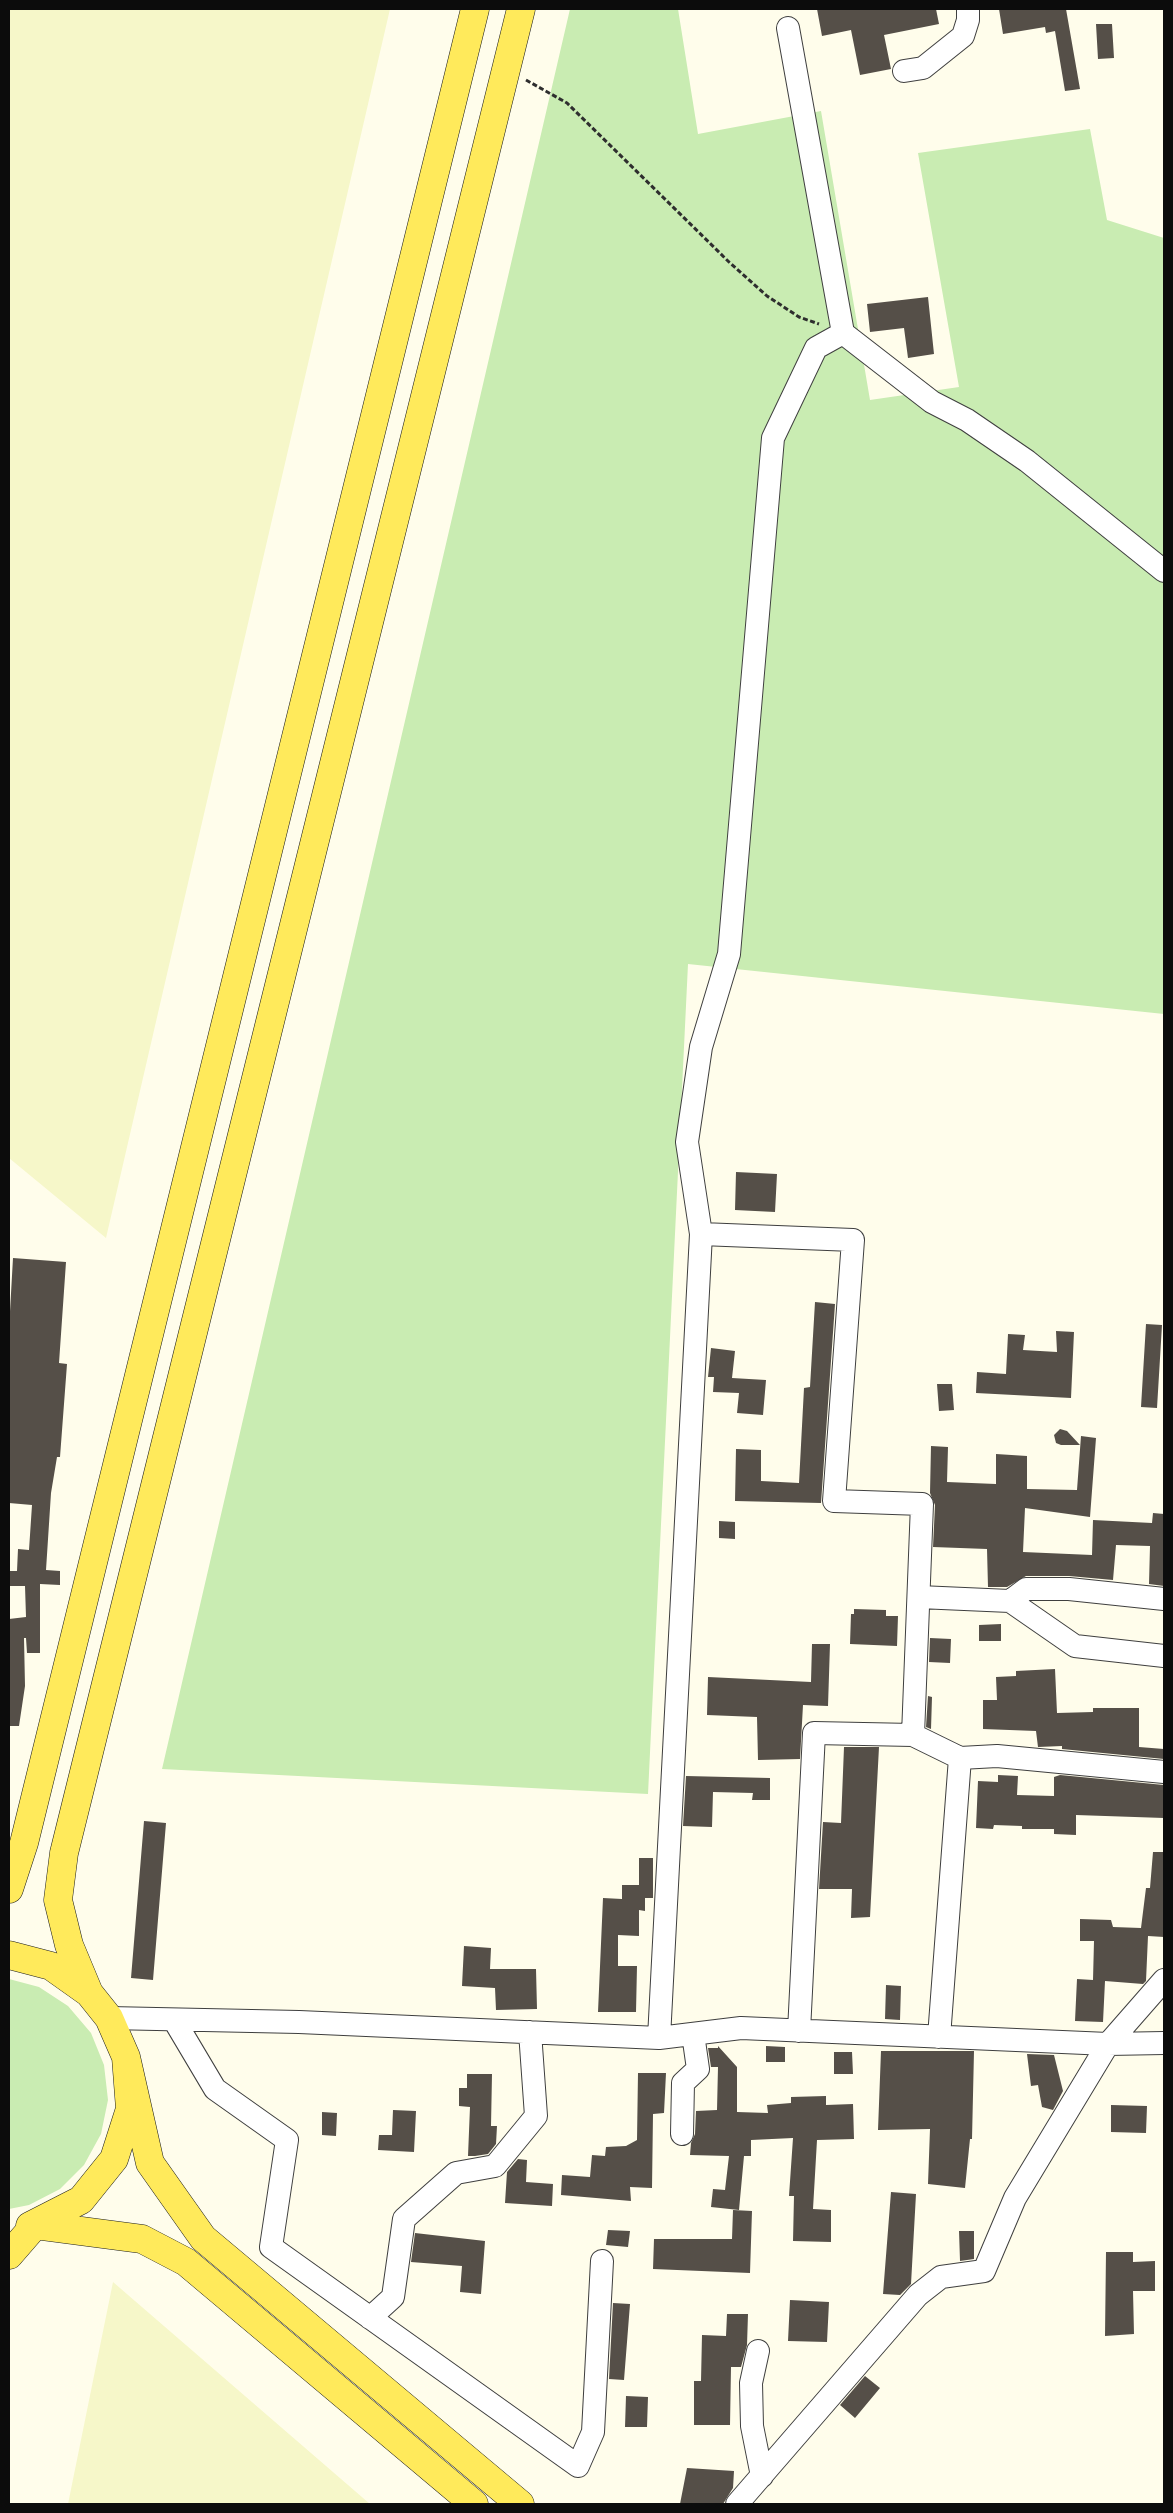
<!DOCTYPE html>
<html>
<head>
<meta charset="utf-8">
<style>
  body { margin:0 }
  #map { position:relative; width:1173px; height:2513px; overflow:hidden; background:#fffdeb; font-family:"Libre Baskerville",serif }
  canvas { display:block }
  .frame { position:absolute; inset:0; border:10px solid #0c0c0c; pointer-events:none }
</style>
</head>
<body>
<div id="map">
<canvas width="1173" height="2513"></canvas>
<div class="frame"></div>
</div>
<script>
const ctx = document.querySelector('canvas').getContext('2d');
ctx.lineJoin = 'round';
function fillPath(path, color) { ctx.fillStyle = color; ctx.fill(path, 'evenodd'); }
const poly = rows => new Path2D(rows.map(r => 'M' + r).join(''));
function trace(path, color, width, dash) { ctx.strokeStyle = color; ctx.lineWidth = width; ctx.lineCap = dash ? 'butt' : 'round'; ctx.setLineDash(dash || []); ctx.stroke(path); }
fillPath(poly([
  [9,9,390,9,106,1238,9,1158],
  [113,2282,370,2504,68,2504]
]), '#f6f7c9');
fillPath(poly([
  [570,9,678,9,698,134,821,111,870,400,959,387,918,153,1090,129,1107,220,1164,238,1164,1014,688,964,648,1794,162,1769],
  [9,1979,39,1987,68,2006,91,2033,104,2065,108,2100,101,2134,84,2165,60,2189,29,2205,9,2209]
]), '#c9ecb2');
fillPath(poly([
  [817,9,936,9,939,24,884,35,891,69,860,75,851,30,822,36],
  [999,9,1066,9,1080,89,1065,91,1055,31,1046,33,1045,27,1003,34],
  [1096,24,1112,24,1114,58,1098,59],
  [928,297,934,354,908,358,904,328,870,332,867,304],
  [736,1172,777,1174,775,1212,735,1210],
  [13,1258,66,1262,59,1363,67,1364,60,1457,57,1457,51,1493,46,1570,60,1571,60,1585,40,1584,40,1653,27,1653,26,1638,24,1638,25,1686,19,1726,9,1726,9,1619,26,1617,25,1586,9,1586,9,1571,17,1571,18,1549,29,1550,32,1505,9,1503,9,1329],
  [815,1302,835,1304,821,1503,735,1501,736,1449,761,1450,761,1481,799,1483,804,1388,810,1387],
  [1146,1324,1162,1325,1157,1408,1141,1407],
  [1056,1331,1074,1332,1071,1398,976,1393,977,1372,1006,1374,1008,1334,1025,1335,1023,1350,1057,1352],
  [711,1348,735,1351,732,1378,766,1380,763,1415,737,1413,739,1393,713,1392,714,1377,708,1377],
  [937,1384,952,1384,954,1410,939,1411],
  [1060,1429,1067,1431,1080,1445,1061,1445,1056,1443,1054,1435],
  [1081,1436,1096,1438,1090,1517,1025,1508,1023,1552,1092,1555,1093,1520,1152,1523,1153,1513,1164,1514,1164,1586,1149,1584,1150,1546,1116,1545,1113,1580,1069,1576,1026,1576,1007,1587,988,1587,987,1549,933,1547,935,1505,930,1493,931,1446,948,1447,947,1482,996,1484,996,1454,1027,1456,1027,1489,1077,1490],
  [719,1521,735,1522,735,1539,719,1538],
  [854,1609,886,1610,886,1616,898,1616,897,1646,850,1644,851,1614,854,1614],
  [1001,1624,1001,1641,979,1641,979,1625],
  [930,1638,951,1639,950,1663,929,1662],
  [812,1644,830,1644,828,1706,803,1705,800,1759,758,1760,757,1717,707,1715,708,1677,811,1682],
  [1055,1669,1057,1713,1093,1712,1093,1708,1139,1708,1139,1747,1164,1749,1164,1759,1062,1749,1062,1746,1038,1747,1036,1731,983,1729,983,1700,997,1700,996,1677,1016,1676,1016,1671],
  [928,1696,932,1697,931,1729,926,1727],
  [844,1747,879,1747,870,1917,851,1918,852,1889,819,1889,823,1822,841,1823],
  [998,1775,1018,1776,1017,1795,1054,1796,1054,1777,1060,1775,1164,1785,1164,1818,1076,1815,1076,1835,1054,1834,1054,1829,1022,1829,1022,1826,994,1825,993,1829,976,1828,978,1781,998,1782],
  [686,1776,770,1778,770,1800,752,1800,753,1793,713,1792,712,1827,683,1826],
  [144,1821,166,1823,153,1980,131,1978],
  [1153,1852,1164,1852,1164,1937,1148,1936,1146,1981,1143,1984,1105,1981,1103,2022,1075,2021,1077,1979,1093,1980,1094,1941,1080,1941,1080,1919,1111,1920,1113,1927,1141,1928,1146,1888,1150,1888],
  [639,1858,653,1858,653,1898,645,1898,645,1911,639,1910,639,1936,618,1935,618,1966,637,1966,636,2012,598,2012,603,1898,622,1899,622,1885,639,1885],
  [464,1946,491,1948,490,1969,536,1969,537,2009,496,2010,495,1988,462,1986],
  [886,1985,901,1986,900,2020,885,2019],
  [718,2046,737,2067,737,2112,768,2113,767,2105,791,2103,791,2097,826,2096,826,2105,853,2104,854,2139,817,2140,813,2209,831,2210,831,2242,793,2241,794,2196,789,2196,793,2138,751,2140,751,2156,744,2156,739,2210,711,2207,713,2189,725,2190,729,2156,690,2155,691,2143,695,2134,696,2111,717,2110,718,2067,711,2067,708,2048,718,2048],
  [766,2046,785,2047,785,2062,766,2062],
  [881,2051,974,2051,972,2139,970,2139,965,2188,928,2184,930,2129,878,2130],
  [834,2052,852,2052,853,2074,834,2074],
  [1027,2054,1054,2055,1063,2091,1053,2110,1042,2107,1038,2085,1031,2086],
  [638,2073,666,2073,664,2113,653,2114,652,2188,630,2187,631,2201,561,2195,562,2175,590,2177,592,2155,605,2156,606,2147,626,2146,637,2140],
  [467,2074,492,2074,491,2126,497,2126,496,2144,488,2154,475,2156,468,2156,470,2107,459,2106,459,2088,467,2088],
  [1111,2105,1147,2106,1146,2133,1111,2132],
  [393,2110,416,2111,414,2152,378,2150,379,2135,392,2135],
  [322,2112,337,2113,336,2136,322,2135],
  [518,2159,527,2160,526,2182,553,2184,552,2206,505,2203,507,2172],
  [891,2192,916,2194,911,2284,900,2295,883,2294],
  [733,2210,752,2211,750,2273,653,2269,654,2239,732,2239],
  [608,2230,630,2231,628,2247,606,2245],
  [959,2231,974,2231,974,2259,960,2261],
  [415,2233,485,2241,481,2294,460,2292,462,2266,411,2262],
  [1106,2252,1133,2252,1133,2262,1155,2261,1155,2291,1133,2291,1134,2334,1105,2336],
  [790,2300,829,2302,827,2342,788,2341],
  [613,2303,630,2304,624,2380,609,2379],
  [727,2314,748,2314,747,2345,741,2367,731,2367,730,2425,694,2425,694,2381,701,2381,702,2335,726,2336],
  [865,2376,880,2388,855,2418,840,2405],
  [626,2396,648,2397,647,2427,625,2427],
  [687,2468,734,2471,733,2488,723,2504,680,2504]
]), '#554f48');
const minor = poly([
  [904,71,923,68,963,36,968,20,968,9],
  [843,333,932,402,967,420,1027,461,1164,571],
  [701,1234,853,1240,834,1501,922,1504,913,1735,814,1733,799,2031],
  [919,1597,1010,1601,1075,1646,1164,1656],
  [1010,1601,1026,1589,1069,1589,1164,1599],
  [913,1735,960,1758],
  [109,2018,299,2022,659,2038,741,2028,1108,2044,1164,2043],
  [174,2020,215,2089,287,2140,271,2247,578,2466,593,2432,602,2261],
  [939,2037,960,1758,997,1756,1164,1772],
  [659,2038,701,1234,687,1142,701,1047,729,954,773,438,816,348,843,333,788,28],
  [682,2134,683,2083,698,2069,693,2034],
  [370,2318,393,2297,404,2219,456,2173,495,2166,536,2116,530,2032],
  [758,2351,751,2383,752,2426,762,2476],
  [737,2504,918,2295,941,2277,984,2271,1015,2198,1108,2044,1164,1980]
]);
const major = poly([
  [9,1889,24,1843,475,9],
  [9,1955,51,1966,89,1993,109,2018,126,2057,130,2109,114,2159,81,2200,30,2226],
  [89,1993,69,1945,58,1900,64,1853,521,9],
  [126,2057,150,2163,203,2238,520,2504],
  [9,2255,35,2225,142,2239,186,2262,474,2504]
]);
trace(minor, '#3f3f3f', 24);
trace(major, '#1d1d1d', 29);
trace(poly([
  [526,80,567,103,729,262,767,296,799,317,819,324]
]), '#2e2e2e', 3, [5, 2.5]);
trace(minor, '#fff', 22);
trace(major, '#ffea5b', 28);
</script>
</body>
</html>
